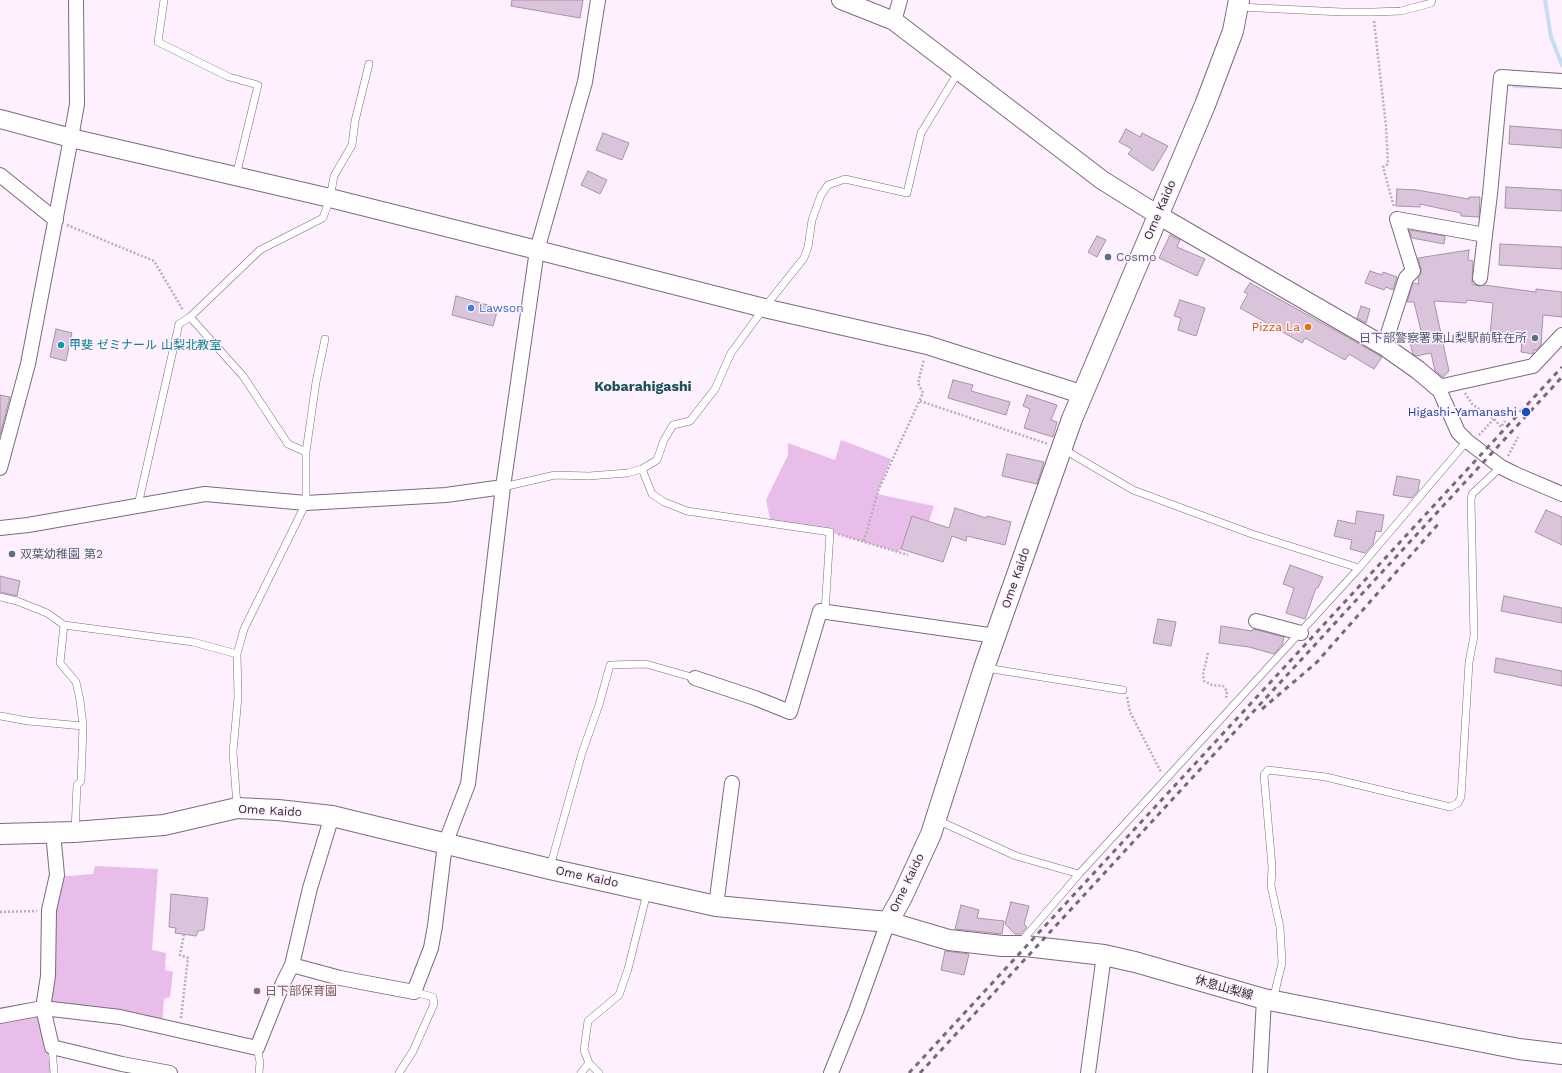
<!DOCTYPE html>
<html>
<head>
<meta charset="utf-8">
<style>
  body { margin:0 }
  canvas { display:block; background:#fef0fe }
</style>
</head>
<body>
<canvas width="1562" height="1073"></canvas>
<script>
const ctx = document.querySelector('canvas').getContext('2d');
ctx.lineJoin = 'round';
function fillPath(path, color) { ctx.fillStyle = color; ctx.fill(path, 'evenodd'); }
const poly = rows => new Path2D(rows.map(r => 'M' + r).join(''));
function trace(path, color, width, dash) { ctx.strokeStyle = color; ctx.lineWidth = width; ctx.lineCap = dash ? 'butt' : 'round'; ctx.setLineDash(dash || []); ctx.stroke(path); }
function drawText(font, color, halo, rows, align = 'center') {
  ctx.font = font + ' "Work Sans","Noto Sans JP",sans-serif'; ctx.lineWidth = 3; ctx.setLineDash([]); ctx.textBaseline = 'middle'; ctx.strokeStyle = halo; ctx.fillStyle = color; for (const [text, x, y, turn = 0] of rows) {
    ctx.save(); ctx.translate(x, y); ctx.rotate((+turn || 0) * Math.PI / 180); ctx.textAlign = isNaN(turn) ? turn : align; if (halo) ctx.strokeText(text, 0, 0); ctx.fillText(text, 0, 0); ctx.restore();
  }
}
fillPath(poly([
  [841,440,891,459,877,494,934,506,929,521,912,516,901,549,898,552,830,532,771,523,766,500,788,455,788,443,835,460],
  [95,866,158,869,152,950,166,953,165,970,173,972,170,997,164,999,162,1027,49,1012,57,875,68,876,93,874],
  [39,1016,52,1073,0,1073,0,1021]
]), '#e8bde9');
trace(poly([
  [1545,0,1551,37,1562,65],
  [1514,86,1556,87]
]), '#c7ddf6', 4);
const building = poly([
  [512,0,583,0,580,18,511,6,512,0],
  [1510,126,1562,130,1562,148,1509,144,1510,126],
  [1126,129,1140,137,1142,133,1168,146,1153,171,1128,154,1132,149,1119,142,1126,129],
  [603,133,629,143,622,160,596,150,603,133],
  [588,171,607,180,600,194,581,185,588,171],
  [1506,187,1562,190,1562,211,1505,208,1506,187],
  [1397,189,1417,190,1469,199,1469,197,1480,197,1479,217,1461,216,1461,213,1420,204,1420,207,1396,206,1397,189],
  [1409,230,1445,236,1444,244,1412,238,1409,230],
  [1170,235,1180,240,1177,247,1205,259,1197,276,1159,258,1170,235],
  [1097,236,1106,240,1097,257,1088,252,1097,236],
  [1500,244,1562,247,1562,269,1499,265,1500,244],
  [1469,250,1468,260,1473,261,1472,284,1479,286,1484,285,1536,292,1536,289,1562,292,1562,317,1543,315,1541,345,1536,350,1534,350,1533,354,1521,352,1522,338,1490,335,1493,303,1467,300,1466,303,1434,301,1449,371,1443,377,1435,371,1431,353,1416,356,1413,354,1410,342,1423,339,1414,302,1407,302,1413,283,1419,284,1418,278,1421,273,1421,269,1418,258,1469,250],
  [1370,271,1382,275,1383,272,1397,277,1393,290,1386,287,1384,290,1365,283,1370,271],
  [1250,283,1342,334,1382,357,1374,369,1349,354,1345,360,1305,338,1302,343,1240,308,1248,294,1244,292,1250,283],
  [456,296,498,308,493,326,452,315,456,296],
  [1180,300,1205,308,1196,336,1178,330,1181,318,1174,316,1180,300],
  [1361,306,1370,309,1366,323,1357,318,1361,306],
  [56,329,72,333,66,361,50,357,56,329],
  [953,380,973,385,971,391,1010,402,1006,415,948,398,953,380],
  [0,395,10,397,0,435,0,395],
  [1027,395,1057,405,1051,420,1057,422,1053,437,1024,428,1030,409,1023,406,1027,395],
  [1007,454,1044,462,1037,484,1002,476,1007,454],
  [1397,476,1420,480,1418,491,1412,498,1393,495,1397,476],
  [955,508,986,518,987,516,1011,522,1005,545,967,536,966,541,952,536,943,562,901,549,912,516,949,528,955,508],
  [1546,510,1562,517,1562,545,1535,532,1546,510],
  [1357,511,1384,515,1381,532,1376,531,1373,544,1365,553,1350,549,1352,540,1334,536,1338,520,1355,524,1357,511],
  [1290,565,1323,577,1318,588,1316,588,1305,619,1286,613,1294,588,1283,584,1290,565],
  [0,576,20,581,17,596,0,592,0,576],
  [1504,596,1562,608,1562,623,1501,611,1504,596],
  [1158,619,1176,622,1171,646,1153,643,1158,619],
  [1221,626,1252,631,1253,629,1284,637,1282,645,1274,654,1249,647,1219,643,1221,626],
  [1496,658,1562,671,1562,686,1494,672,1496,658],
  [171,894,208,898,204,930,198,931,196,936,175,933,176,928,169,927,171,894],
  [1011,902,1029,906,1024,924,1027,927,1021,934,1015,934,1005,924,1011,902],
  [961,905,979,910,977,918,1004,921,1002,934,955,929,961,905],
  [945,951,969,954,964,975,941,970,945,951]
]);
fillPath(building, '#dac4db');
trace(building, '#a792a7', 1);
const service = poly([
  [164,0,158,42,229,77,258,85,236,176],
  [1239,7,1342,12,1373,12,1401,11,1431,3,1432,0],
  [1063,449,1133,490,1252,534,1359,568],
  [306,452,316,382,325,339],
  [642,469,657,460,664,440,673,425,690,421,715,389,731,353,764,308,804,258,808,247,812,220,821,195,828,185,845,179,907,193,921,133,959,71],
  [503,487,555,475,589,476,627,473,642,469,652,494,664,502,687,511,830,532,825,612],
  [138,505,179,324,190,317],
  [0,597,17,601,47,613,64,625,193,642,237,654],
  [64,625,60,663,76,682,80,700,83,726,81,781,77,785,75,831],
  [986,668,1123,690],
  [0,716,28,721,83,726],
  [237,806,233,752,238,697,237,654,244,629,306,503,306,452,288,444,243,376,190,317,260,250,323,218,330,198,334,176,352,145,355,121,369,64],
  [937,820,1016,856,1079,874],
  [550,867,582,753,599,705,610,665,646,664,695,678],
  [1020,943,1079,874,1359,568,1467,441],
  [1273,1000,1282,963,1280,927,1271,886,1272,867,1264,775,1268,770,1326,777,1450,807,1458,803,1461,797,1469,662,1474,636,1471,500,1472,494,1501,467],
  [52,1047,54,1073],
  [257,1048,260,1062,259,1073],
  [399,1073,413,1051,434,1004,433,997,414,992],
  [581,1073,589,1063],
  [599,1073,589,1063,584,1050,588,1021,619,995,628,969,647,893]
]);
const minor = poly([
  [894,21,900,0],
  [0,175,56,220],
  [1485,235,1490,194,1501,77,1562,81],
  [1562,335,1533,366,1438,387,1458,432,1467,441,1501,467,1515,474,1562,494],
  [1384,346,1406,278,1413,271,1397,219,1485,235,1480,278],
  [0,468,28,364,71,138,77,104,76,0],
  [0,528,28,525,205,494,306,503,446,495,503,487],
  [1256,621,1301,633],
  [695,678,755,698,790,712,820,611,996,636],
  [53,832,57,875,49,910,48,976,43,1008,52,1047,122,1064,170,1073],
  [716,906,732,783],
  [292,965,340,978,414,992,431,948,435,926,445,844,468,784,503,487,537,250,585,82,598,0],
  [0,1016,43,1008,120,1017,257,1048,283,983,292,965,310,888,332,816],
  [831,1073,856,1011,888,922],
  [1088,1073,1104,955],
  [1260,1073,1264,999]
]);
const tertiary = poly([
  [841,0,894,21,1102,180,1158,215,1384,346,1418,370,1438,387],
  [0,119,71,138,330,198,537,250,764,308,927,345,1081,394]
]);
const secondary = poly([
  [0,834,74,832,164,825,237,808,278,810,332,816,550,869,716,906,888,922,949,940,1002,946,1025,946,1104,955,1135,962,1264,999,1519,1049,1562,1054],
  [888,922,902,897,931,834,984,668,1072,419,1205,105,1233,31,1239,0]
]);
trace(service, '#7e6a7e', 8);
trace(minor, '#7e6a7e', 16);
trace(tertiary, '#7e6a7e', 20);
trace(secondary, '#7e6a7e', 22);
trace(poly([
  [1374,21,1386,126,1388,164,1383,167,1394,207],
  [67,225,154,261,183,310],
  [1465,393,1472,404,1494,419,1501,427,1505,421],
  [920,401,1048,444],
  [1479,435,1494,419],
  [1508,456,1518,437],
  [838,534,908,555],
  [864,541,878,491,923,393,918,383,924,359],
  [1208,653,1203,674,1204,681,1212,685,1223,686,1227,691,1226,699],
  [1127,697,1130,712,1161,772],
  [0,912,37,911],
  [181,1018,188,958,180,955,184,934]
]), '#b9adb9', 2.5, [2, 2]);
trace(service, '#fff', 7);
trace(minor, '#fff', 14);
trace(tertiary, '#fff', 18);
trace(secondary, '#fff', 20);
trace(poly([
  [1262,709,1317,662,1441,521],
  [909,1073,1562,367],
  [920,1073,1562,377]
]), '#756b75', 3, [5, 5]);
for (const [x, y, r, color] of [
  [1108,257,4,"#5c6f8a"],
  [471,308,4,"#3f7fe0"],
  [1308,327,4,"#e8710a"],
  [1535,338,4,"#5c6f8a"],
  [61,345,4,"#0f9aa8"],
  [1526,412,5,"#1a4fb4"],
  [12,554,4,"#5c6f8a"],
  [257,991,4,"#8d6e63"]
]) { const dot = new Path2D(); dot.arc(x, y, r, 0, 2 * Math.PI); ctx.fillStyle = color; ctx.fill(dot); trace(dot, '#fef0fe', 1.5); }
drawText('12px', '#2e262f', '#fef0fe', [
  ["Ome Kaido",1160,210,-67],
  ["Ome Kaido",1016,578,-71],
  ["Ome Kaido",270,811,3],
  ["Ome Kaido",587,877,12],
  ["Ome Kaido",907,883,-64],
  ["休息山梨線",1224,988,16]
]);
drawText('12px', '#4e5e75', '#fef0fe', [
  ["Cosmo",1116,257],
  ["日下部警察署東山梨駅前駐在所",1527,338,"right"],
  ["双葉幼稚園 第2",20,554]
], 'left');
drawText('12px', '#366cbe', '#fef0fe', [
  ["Lawson",479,308]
], 'left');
drawText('12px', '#c56008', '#fef0fe', [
  ["Pizza La",1300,327]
], 'right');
drawText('12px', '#0d838f', '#fef0fe', [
  ["甲斐 ゼミナール 山梨北教室",69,345]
], 'left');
drawText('12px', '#164399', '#fef0fe', [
  ["Higashi-Yamanashi",1517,412]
], 'right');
drawText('12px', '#785e54', '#fef0fe', [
  ["日下部保育園",265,991]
], 'left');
drawText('bold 14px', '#175358', '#fef0fe', [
  ["Kobarahigashi",643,387]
]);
</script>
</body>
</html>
